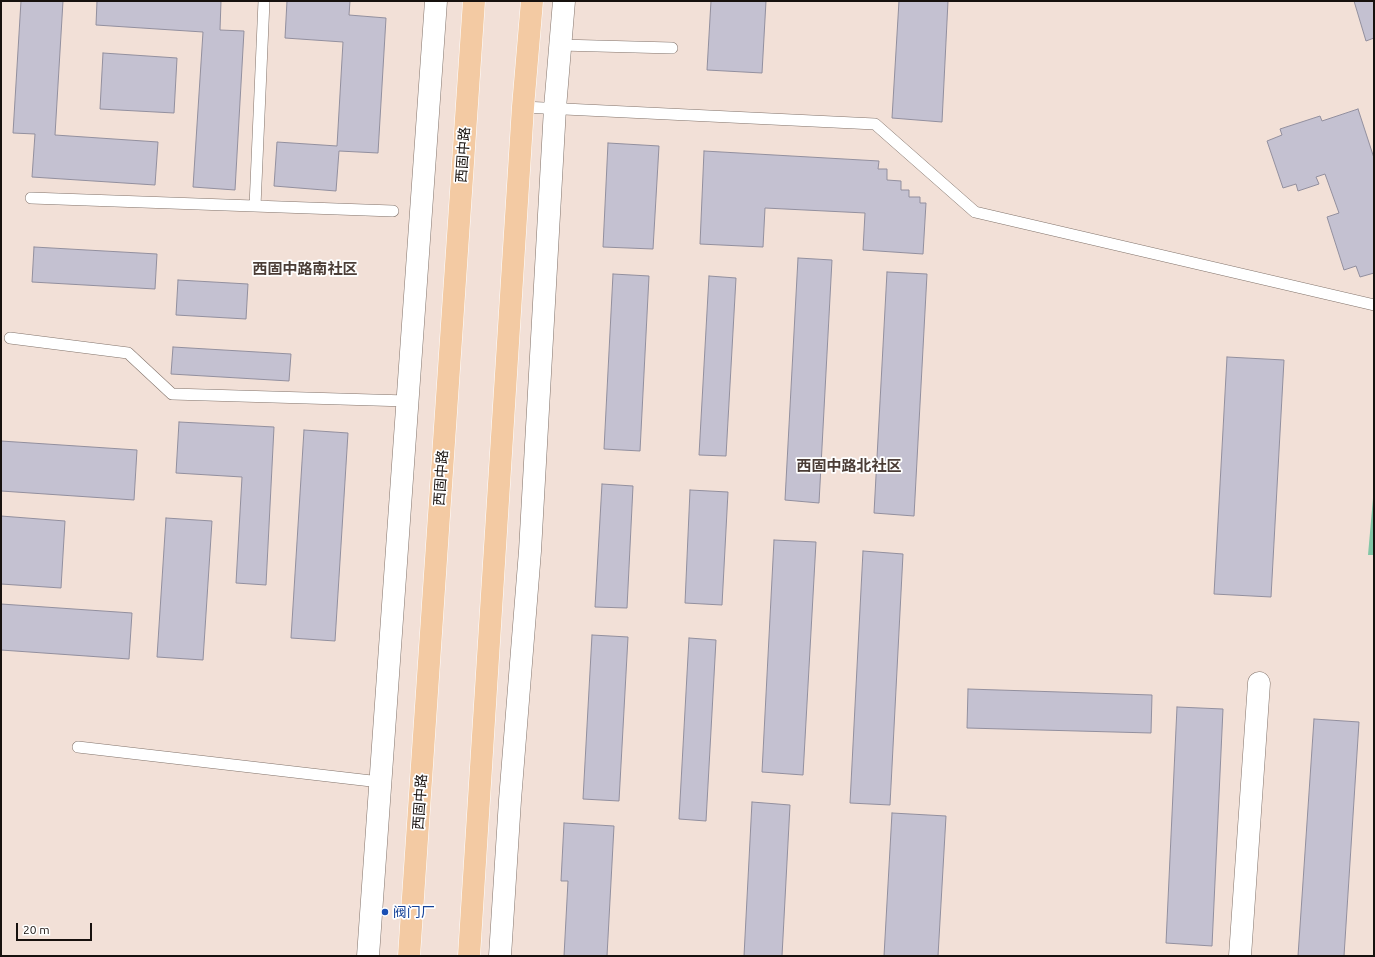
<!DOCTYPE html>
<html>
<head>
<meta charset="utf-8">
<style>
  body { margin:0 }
  #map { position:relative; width:1375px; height:957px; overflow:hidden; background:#f2e0d7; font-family:Ubuntu,sans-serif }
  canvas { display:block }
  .frame { position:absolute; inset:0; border:2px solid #17110e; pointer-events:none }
  .scale { position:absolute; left:16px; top:923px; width:76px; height:18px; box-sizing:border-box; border:2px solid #17110e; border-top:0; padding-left:5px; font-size:12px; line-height:14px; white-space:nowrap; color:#17110e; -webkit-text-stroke:3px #fff; paint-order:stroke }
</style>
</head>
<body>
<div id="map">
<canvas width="1375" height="957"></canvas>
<div class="frame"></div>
<div class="scale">20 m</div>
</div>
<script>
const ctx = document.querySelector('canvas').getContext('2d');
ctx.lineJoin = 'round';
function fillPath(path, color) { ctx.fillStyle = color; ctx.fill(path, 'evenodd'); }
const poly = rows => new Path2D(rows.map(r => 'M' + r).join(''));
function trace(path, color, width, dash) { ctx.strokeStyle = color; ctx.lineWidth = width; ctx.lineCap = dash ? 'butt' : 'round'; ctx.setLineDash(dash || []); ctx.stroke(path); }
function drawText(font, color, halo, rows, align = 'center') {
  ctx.font = font + ' Ubuntu,"Noto Sans SC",sans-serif'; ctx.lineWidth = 3.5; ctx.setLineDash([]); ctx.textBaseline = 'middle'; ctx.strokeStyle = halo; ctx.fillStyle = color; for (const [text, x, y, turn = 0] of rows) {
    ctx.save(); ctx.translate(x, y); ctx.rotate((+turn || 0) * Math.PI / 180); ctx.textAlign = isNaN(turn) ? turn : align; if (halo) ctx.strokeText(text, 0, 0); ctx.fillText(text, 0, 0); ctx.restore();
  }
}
fillPath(poly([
  [1374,487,1374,555,1368,555]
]), '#82c6a7');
const building = poly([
  [21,1,63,1,55,135,158,142,155,185,32,177,35,134,13,133,21,1],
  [97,1,221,1,220,30,244,31,235,190,193,187,203,32,96,25,97,1],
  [287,1,350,1,349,15,386,18,378,153,339,151,336,191,274,186,277,142,337,146,343,42,285,38,287,1],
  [711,1,766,1,762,73,707,70,711,1],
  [899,1,948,1,942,122,892,118,899,1],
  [1354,1,1374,1,1374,38,1366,41,1354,1],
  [103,53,177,58,174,113,100,109,103,53],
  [1358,109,1374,158,1374,273,1360,277,1356,266,1344,270,1327,217,1339,213,1325,174,1316,177,1319,184,1298,191,1296,184,1283,188,1267,141,1282,135,1280,129,1320,116,1322,121,1358,109],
  [608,143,659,146,653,249,603,247,608,143],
  [704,151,879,161,878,169,887,169,887,180,901,181,901,190,909,190,909,197,920,197,920,203,926,203,923,254,863,250,865,213,765,208,763,247,700,244,704,151],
  [34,247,157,254,155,289,32,282,34,247],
  [798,258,832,260,819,503,785,500,798,258],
  [887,272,927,274,914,516,874,513,887,272],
  [613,274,649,276,640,451,604,449,613,274],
  [709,276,736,278,726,456,699,455,709,276],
  [178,280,248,284,246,319,176,315,178,280],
  [173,347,291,354,289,381,171,374,173,347],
  [1227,357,1284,360,1271,597,1214,594,1227,357],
  [179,422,274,427,266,585,236,583,242,477,176,473,179,422],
  [304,430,348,433,335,641,291,638,304,430],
  [1,441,137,450,134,500,1,491,1,441],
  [602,484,633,486,627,608,595,607,602,484],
  [690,490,728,492,722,605,685,603,690,490],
  [1,516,65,521,61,588,1,584,1,516],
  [166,518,212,521,203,660,157,657,166,518],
  [774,540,816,542,803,775,762,772,774,540],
  [863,551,903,554,890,805,850,803,863,551],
  [1,604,132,613,129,659,1,650,1,604],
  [592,635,628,637,619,801,583,799,592,635],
  [689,638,716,640,706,821,679,819,689,638],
  [968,689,1152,695,1151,733,967,728,968,689],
  [1177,707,1223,709,1212,946,1166,943,1177,707],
  [1314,719,1359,722,1344,956,1298,956,1314,719],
  [752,802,790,805,782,956,744,956,752,802],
  [892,813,946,816,938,956,884,956,892,813],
  [564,823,614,826,607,956,564,956,568,881,561,881,564,823]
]);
fillPath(building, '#c4c1d1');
trace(building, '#928f9e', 1);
const lane = poly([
  [560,45,672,48],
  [523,107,875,124,975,212,1374,305],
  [31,198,393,211],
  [255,206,264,1],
  [10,338,128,353,172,394,407,401],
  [78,747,380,782]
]);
const street = poly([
  [368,956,436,1],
  [500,956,510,800,530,551,555,108,564,1],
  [1240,956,1259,683]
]);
const primary = poly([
  [409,956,474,1],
  [469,956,523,107,532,1]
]);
trace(lane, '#82736b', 12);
trace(street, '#82736b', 23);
trace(primary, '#fff', 23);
trace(lane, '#fff', 11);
trace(street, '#fff', 22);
trace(primary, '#f3caa3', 22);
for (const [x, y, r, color] of [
  [385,912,4,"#1a4fb4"]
]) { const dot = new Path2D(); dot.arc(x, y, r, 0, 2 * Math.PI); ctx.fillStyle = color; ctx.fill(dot); trace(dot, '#fff', 1.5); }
drawText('14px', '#17110e', '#fff', [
  ["西固中路",463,155,-86],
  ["西固中路",441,478,-86],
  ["西固中路",420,802,-86]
]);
drawText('14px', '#164399', '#fff', [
  ["阀门厂",393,912]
], 'left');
drawText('bold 15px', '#4b3d36', '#fff', [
  ["西固中路南社区",305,269],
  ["西固中路北社区",849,466]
]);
</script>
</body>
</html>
